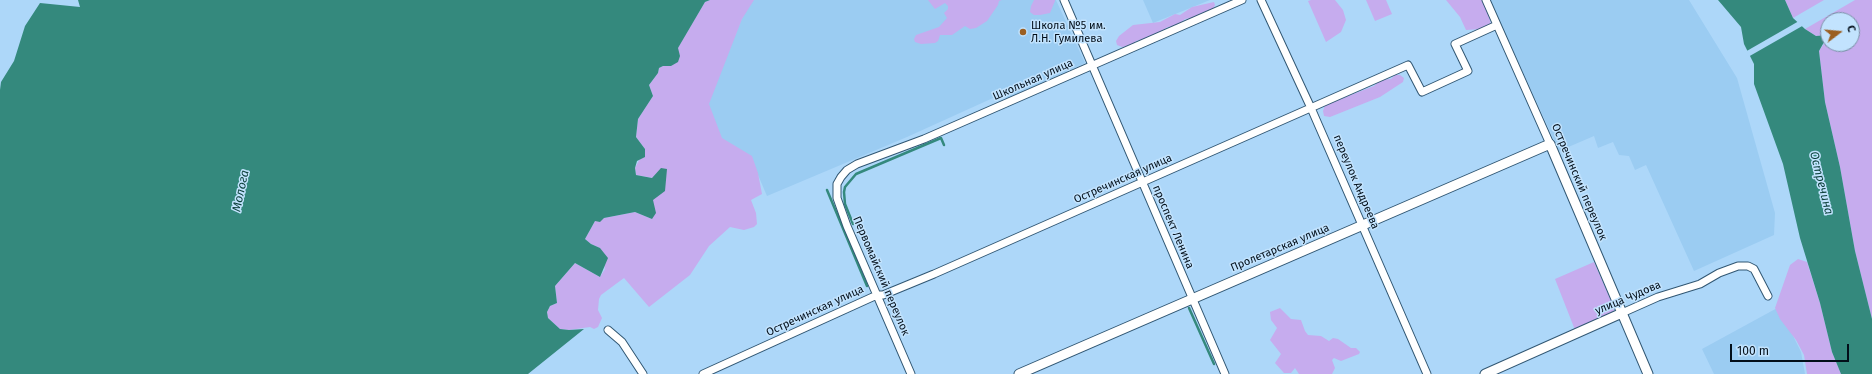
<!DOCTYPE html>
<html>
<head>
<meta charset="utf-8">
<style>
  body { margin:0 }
  #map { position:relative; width:1872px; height:374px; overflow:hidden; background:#add7f9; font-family:"Fira Sans",sans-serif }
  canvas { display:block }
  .north { position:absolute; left:1820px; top:12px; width:40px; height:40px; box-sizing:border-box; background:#c2e3fe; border:1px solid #758ea2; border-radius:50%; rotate:74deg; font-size:11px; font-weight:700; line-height:16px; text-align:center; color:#020e19 }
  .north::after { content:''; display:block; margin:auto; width:14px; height:18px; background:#9b5f21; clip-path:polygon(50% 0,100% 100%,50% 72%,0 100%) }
  .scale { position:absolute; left:1730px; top:344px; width:119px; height:18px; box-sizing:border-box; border:2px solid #020e19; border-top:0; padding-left:5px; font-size:12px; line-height:14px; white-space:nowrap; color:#020e19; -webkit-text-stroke:3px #c2e3fe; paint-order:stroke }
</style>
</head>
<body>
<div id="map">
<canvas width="1872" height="374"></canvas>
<div class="north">С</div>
<div class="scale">100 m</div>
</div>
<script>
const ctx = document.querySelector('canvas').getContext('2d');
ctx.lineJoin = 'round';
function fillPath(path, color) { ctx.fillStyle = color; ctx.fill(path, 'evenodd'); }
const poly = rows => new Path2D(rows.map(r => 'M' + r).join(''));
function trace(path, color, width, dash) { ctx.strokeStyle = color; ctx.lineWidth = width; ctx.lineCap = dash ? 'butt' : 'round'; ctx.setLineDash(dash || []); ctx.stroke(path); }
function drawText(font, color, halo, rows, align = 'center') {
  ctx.font = font + ' "Fira Sans",sans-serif'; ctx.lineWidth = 3; ctx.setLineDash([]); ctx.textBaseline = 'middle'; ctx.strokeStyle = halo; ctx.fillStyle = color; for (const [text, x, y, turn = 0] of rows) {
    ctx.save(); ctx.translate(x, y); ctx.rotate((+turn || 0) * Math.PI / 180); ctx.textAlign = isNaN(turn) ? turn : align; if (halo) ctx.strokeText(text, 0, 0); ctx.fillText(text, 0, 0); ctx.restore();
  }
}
fillPath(poly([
  [750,0,1056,0,1085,63,1006,99,1004,93,907,137,767,196,752,161,717,136,705,103],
  [1143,0,1210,0,1153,23],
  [1490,0,1689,0,1737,78,1775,213,1774,235,1694,271,1646,165,1635,170,1629,156,1619,155,1613,142,1598,148,1594,136,1559,151],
  [1779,307,1801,352,1805,374,1714,374,1702,349]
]), '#9bccf2');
fillPath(poly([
  [710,0,754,0,742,19,709,104,722,138,752,156,758,173,762,194,751,200,756,213,757,224,754,227,744,230,730,227,709,246,690,275,649,307,624,278,601,295,599,299,598,310,602,318,598,327,594,329,590,327,569,330,560,329,548,318,547,312,550,306,557,303,555,286,575,263,600,277,605,269,600,248,591,244,585,239,595,221,604,218,635,212,652,219,653,178,636,175,635,168,645,149,636,137,638,119,653,96,649,85,658,73,659,68,663,66,671,66,680,56,677,49,705,2],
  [928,0,1002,0,999,1,998,5,987,21,976,28,970,29,965,26,952,35,940,35,938,41,935,43,921,44,915,42,914,39,916,35,939,27,947,18,944,13,948,9,948,6,945,3,935,9],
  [1034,0,1055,0,1055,1,1050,13,1040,15,1034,15,1030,12,1031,6],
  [1311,0,1335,0,1343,10,1346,20,1341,32,1326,42,1308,1],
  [1366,0,1386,0,1392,14,1375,21],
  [1446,0,1484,0,1491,24,1482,29,1466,30,1460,17],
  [1785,0,1824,0,1793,18],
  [1855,0,1872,0,1872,319,1855,251,1840,167,1825,102,1819,51,1828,38,1828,44,1852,44,1852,20,1828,20,1828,35,1816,36,1805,29],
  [1214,2,1215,5,1213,9,1199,14,1197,17,1185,19,1177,26,1168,27,1153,36,1136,41,1133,45,1122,47,1117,45,1116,41,1119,36,1133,25,1160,22,1175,14,1180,15,1192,7],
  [1395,75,1400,75,1404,78,1403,82,1380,97,1330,117,1324,116,1323,111,1325,105,1374,86,1380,80,1391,79],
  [1798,259,1807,262,1820,303,1832,352,1841,374,1807,374,1804,355,1796,340,1780,319,1775,308,1790,265],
  [1594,262,1612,303,1614,311,1609,315,1575,330,1555,279],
  [1280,308,1291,319,1301,320,1305,331,1308,335,1321,336,1329,341,1333,338,1338,339,1351,348,1356,348,1360,352,1359,354,1341,361,1334,358,1332,360,1335,368,1332,374,1299,374,1295,368,1291,373,1284,373,1275,363,1281,354,1270,340,1277,328,1271,320,1270,312]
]), '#c6acee');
fillPath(poly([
  [78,0,710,0,705,2,678,48,680,56,678,62,671,66,663,66,659,68,658,73,649,85,653,96,638,119,636,137,645,149,645,157,637,161,635,168,636,175,652,178,661,168,667,169,665,191,653,200,656,213,652,219,635,212,604,218,600,222,595,221,585,239,591,244,600,248,608,258,600,277,575,263,555,286,557,303,550,306,547,312,548,318,560,329,569,330,584,329,528,374,0,374,0,90,1,82,14,61,25,26,40,3,80,7],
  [1718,0,1785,0,1793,18,1805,29,1816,36,1828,35,1819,51,1825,102,1840,167,1855,251,1872,319,1872,374,1841,374,1832,352,1820,303,1800,238,1783,164,1754,84,1754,64,1744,44,1741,27]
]), '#34897d');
fillPath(poly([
  [1799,21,1804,25,1748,57,1745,52]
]), '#add7f9');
trace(poly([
  [827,190,867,286],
  [853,224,845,204,844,192,845,187,856,174,941,138,944,145],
  [1189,308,1214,364]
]), '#34897d', 2.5);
const minor = poly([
  [1064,0,1225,374],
  [1261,0,1311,108,1427,374],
  [1486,0,1550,144],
  [1622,313,1658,297,1700,284,1719,273,1738,266,1748,266,1754,269,1768,296],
  [608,330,622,342,643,374],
  [703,374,877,295,883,295,934,274,1408,65,1422,92,1468,71,1455,44,1497,25],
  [911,374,847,226,837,198,837,184,841,177,847,170,857,164,924,139,1242,0]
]);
const tertiary = poly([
  [1019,374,1550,144,1648,374],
  [1485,374,1622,313]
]);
trace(minor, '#315773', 9);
trace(tertiary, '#315773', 11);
trace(minor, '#fff', 7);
trace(tertiary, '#fff', 9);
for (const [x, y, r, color] of [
  [1023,32,4,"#9b5f21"]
]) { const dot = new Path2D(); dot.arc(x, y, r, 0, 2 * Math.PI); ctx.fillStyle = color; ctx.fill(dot); trace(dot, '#c2e3fe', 1.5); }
drawText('11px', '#020e19', '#c2e3fe', [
  ["Школа №5 им.",1031,26],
  ["Л.Н. Гумилева",1031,39]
], 'left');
drawText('11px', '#020e19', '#c2e3fe', [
  ["Школьная улица",1033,80,-24],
  ["Остречинская улица",1123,179,-24],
  ["переулок Андреева",1356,182,67],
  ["Остречинский переулок",1579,182,67],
  ["проспект Ленина",1173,227,67],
  ["Пролетарская улица",1280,248,-23],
  ["Первомайский переулок",881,276,67],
  ["улица Чудова",1628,298,-23],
  ["Остречинская улица",815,311,-25]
]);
drawText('italic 12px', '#0b3f39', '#c2e3fe', [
  ["Остречина",1821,183,76],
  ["Молога",241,191,-78]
]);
</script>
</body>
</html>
